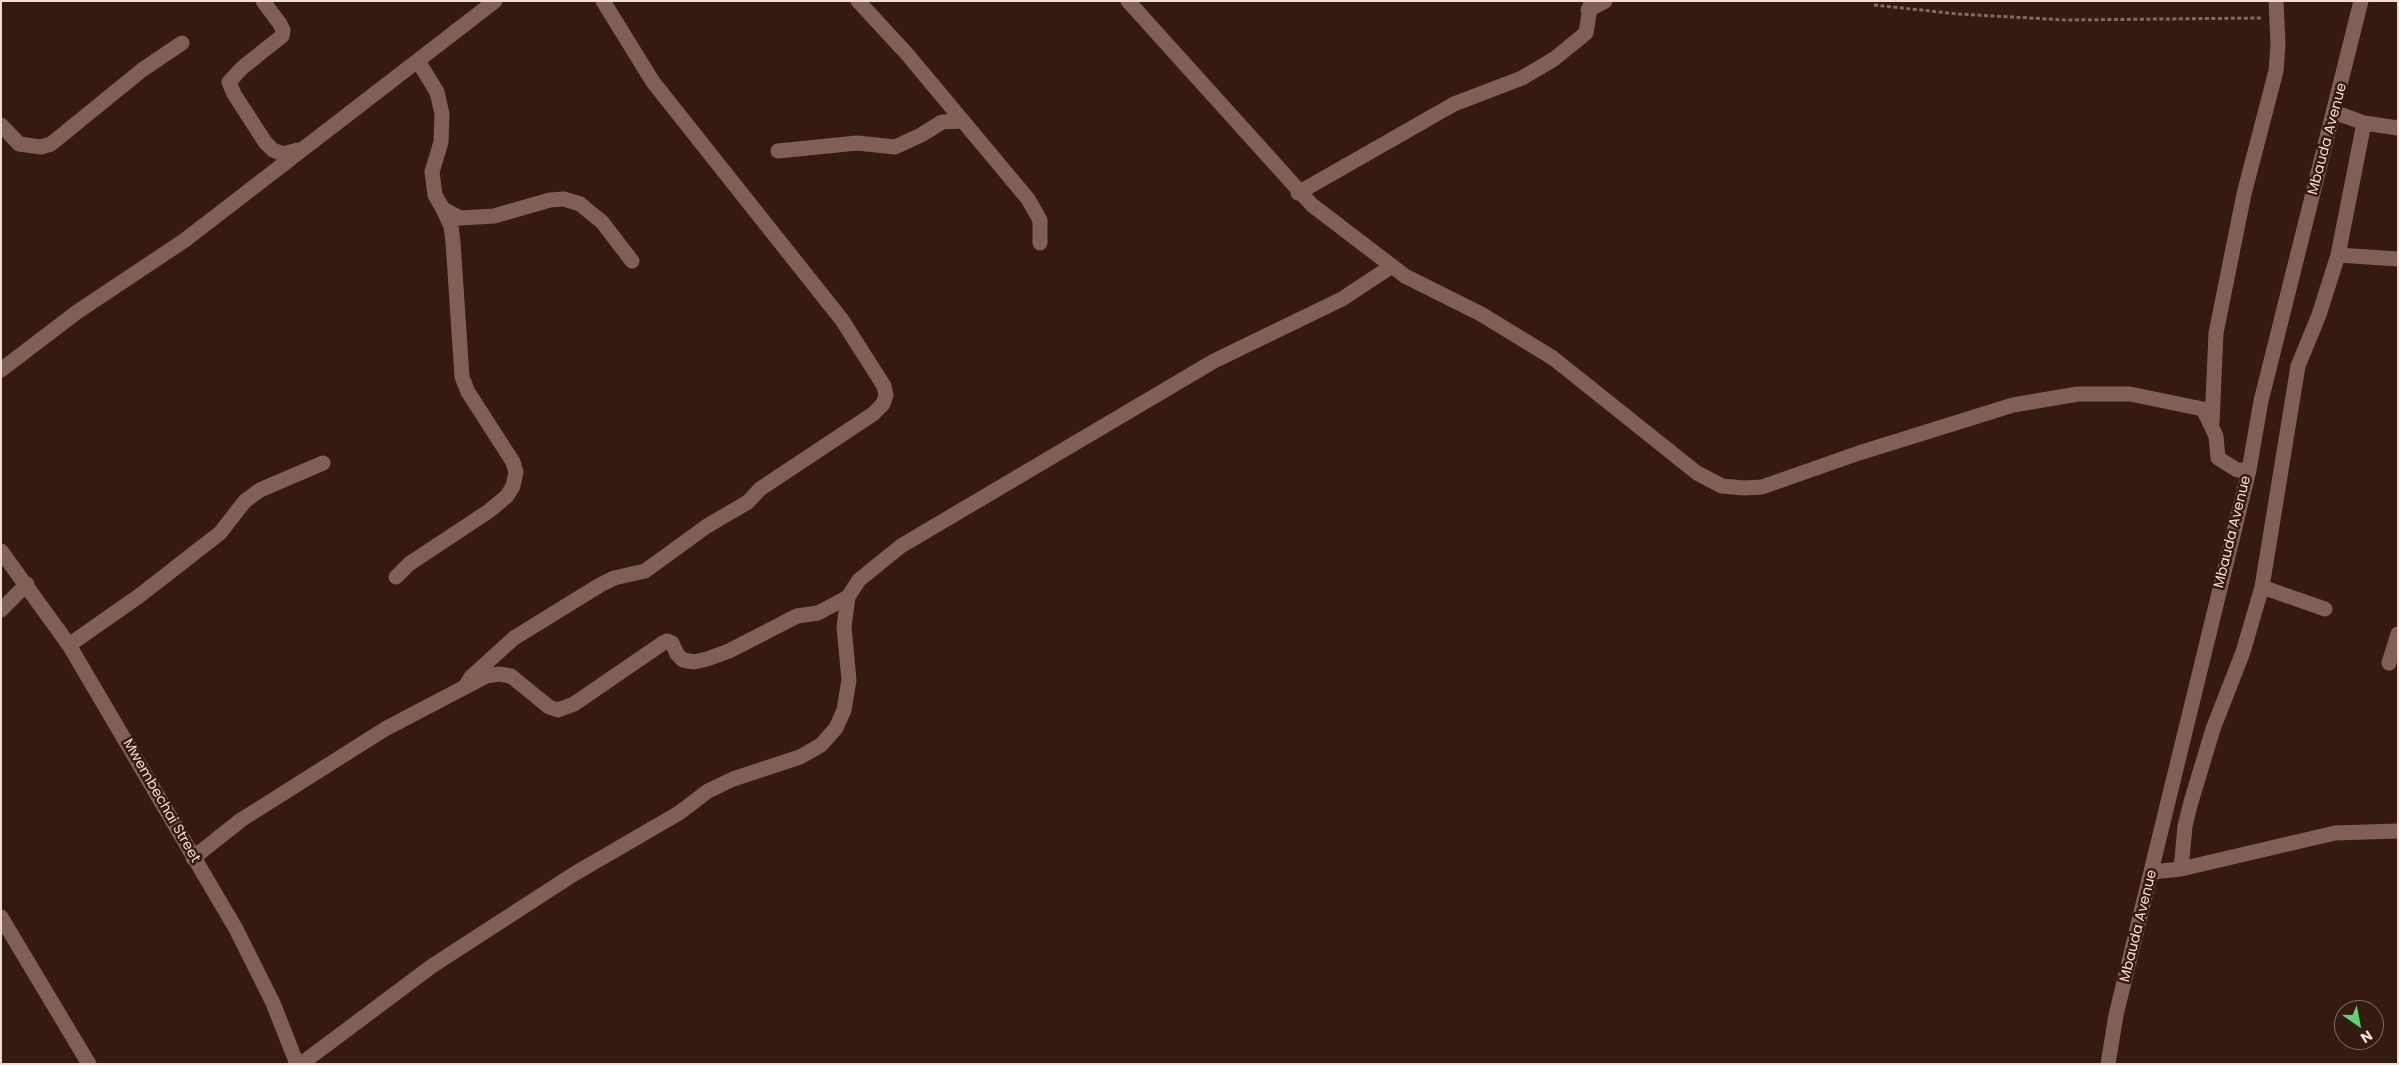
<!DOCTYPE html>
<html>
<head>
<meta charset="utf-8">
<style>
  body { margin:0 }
  #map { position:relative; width:2399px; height:1065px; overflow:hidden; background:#341a10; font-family:Poppins,sans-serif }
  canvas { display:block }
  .frame { position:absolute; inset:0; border:2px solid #efdcd5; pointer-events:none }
  .north { position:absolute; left:2334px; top:1000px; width:50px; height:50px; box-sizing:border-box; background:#341a10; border:1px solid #7f685f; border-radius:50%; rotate:147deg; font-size:14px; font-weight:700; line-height:20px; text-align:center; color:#efdcd5 }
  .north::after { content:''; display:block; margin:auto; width:18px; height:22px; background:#5bd56d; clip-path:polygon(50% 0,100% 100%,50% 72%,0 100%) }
</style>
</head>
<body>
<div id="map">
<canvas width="2399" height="1065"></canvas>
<div class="frame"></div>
<div class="north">N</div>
</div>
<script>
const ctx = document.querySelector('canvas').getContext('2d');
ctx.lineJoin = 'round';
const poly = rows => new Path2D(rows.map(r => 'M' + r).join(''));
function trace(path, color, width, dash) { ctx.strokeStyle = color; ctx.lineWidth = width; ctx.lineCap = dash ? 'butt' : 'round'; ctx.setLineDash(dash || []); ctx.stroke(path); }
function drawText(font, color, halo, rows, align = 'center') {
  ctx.font = font + ' Poppins,sans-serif'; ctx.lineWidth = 5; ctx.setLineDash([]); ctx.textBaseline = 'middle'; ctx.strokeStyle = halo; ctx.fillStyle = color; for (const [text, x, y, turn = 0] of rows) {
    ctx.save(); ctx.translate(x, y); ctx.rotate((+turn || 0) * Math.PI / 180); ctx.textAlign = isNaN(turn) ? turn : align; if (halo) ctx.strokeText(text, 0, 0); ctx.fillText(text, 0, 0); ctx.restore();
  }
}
trace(poly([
  [1874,5,1958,14,2066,20,2261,18]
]), '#816a61', 3, [4, 2.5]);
trace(poly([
  [263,1,280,24,283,30,282,36,242,68,229,82,234,94,265,142,273,150,283,154,298,150],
  [858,1,907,54,1028,199,1040,220,1040,243],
  [1128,1,1312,205,1405,276,1481,314,1553,358,1697,473,1722,486,1744,488,1762,487,1859,453,2013,405,2078,394,2130,394,2203,409,2216,436,2218,458,2237,470,2249,470],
  [1588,10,1605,1],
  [418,61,437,92,442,114,441,142,432,172,435,195,443,209,460,218,494,216,550,200,564,199,580,204,602,222,632,261],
  [2334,112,2364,123,2398,128],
  [1,125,19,144,41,147,51,144,142,70,182,43],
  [778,151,857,143,895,147,921,135,942,122,962,121],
  [1298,193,1454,104,1522,78,1554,59,1586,33,1591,1],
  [2338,255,2398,259],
  [1,370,77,312,185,240,495,1],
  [2212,423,2216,333,2244,194,2276,71,2278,45,2276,1],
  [1,551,69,645,236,929,273,1003,297,1064],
  [396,577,409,564,489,511,507,496,513,486,516,472,513,462,468,392,462,377,453,242,451,226,443,209],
  [2262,587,2325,609],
  [1,610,27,584],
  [69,645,139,596,220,533,245,501,260,490,323,463],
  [2389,663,2398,634],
  [465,687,471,677,514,638,600,585,614,578,645,571,707,526,748,502,760,489,778,477,873,414,883,404,886,395,884,386,842,320,653,82,603,1],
  [193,858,241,820,385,729,486,676,499,674,511,676,549,707,558,710,574,704,663,643,667,641,672,643,677,654,683,660,694,662,707,659,729,651,797,616,818,613,848,597],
  [2181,869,2185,826,2191,802,2213,729,2243,652,2262,587,2298,366,2319,315,2338,255,2364,123],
  [2152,872,2181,869,2335,833,2398,831],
  [1,917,89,1064],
  [301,1064,432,966,574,874,679,813,708,791,733,779,800,757,821,745,836,728,844,710,849,680,844,627,848,597,859,580,901,546,1214,361,1342,299,1392,266],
  [2108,1064,2116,1015,2249,470,2261,401,2361,1]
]), '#806054', 15);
drawText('14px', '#efdcd5', '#341a10', [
  ["Mbauda Avenue",2328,139,-75],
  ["Mbauda Avenue",2233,532,-76],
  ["Mwembechai Street",161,801,60],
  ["Mbauda Avenue",2139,926,-76]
]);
</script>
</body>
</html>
